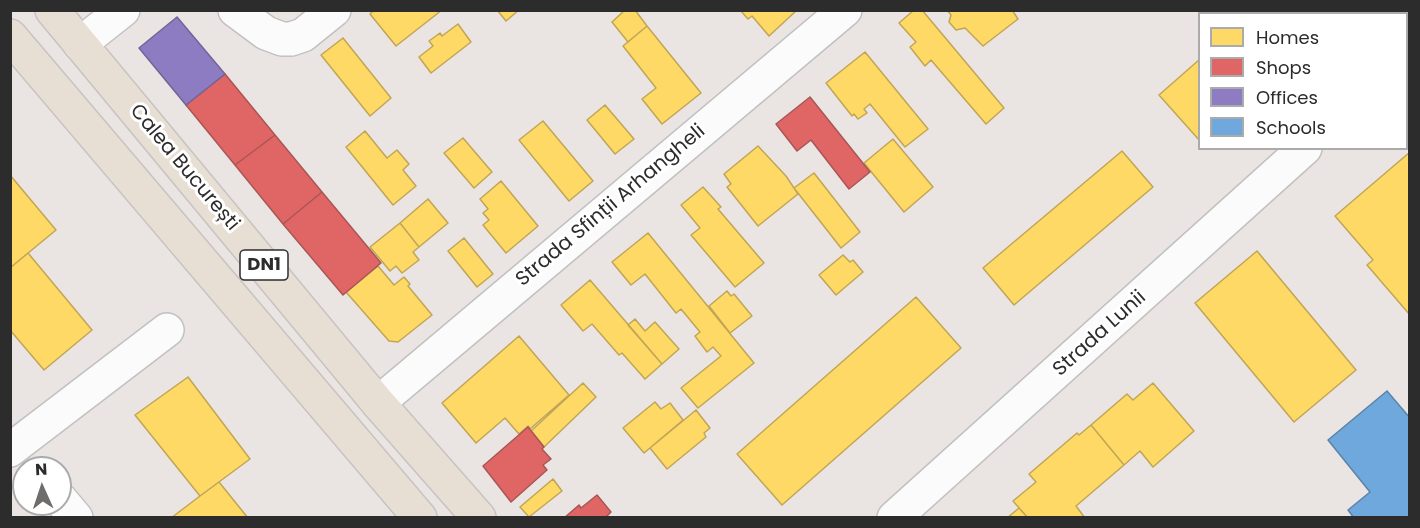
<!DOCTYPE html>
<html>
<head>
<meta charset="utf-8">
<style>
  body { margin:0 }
  #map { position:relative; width:1420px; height:528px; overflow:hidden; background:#eae5e2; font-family:Poppins,sans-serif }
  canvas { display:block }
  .frame { position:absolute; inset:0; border:12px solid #2c2c2c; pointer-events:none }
  .legend { position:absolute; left:1198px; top:12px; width:210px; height:138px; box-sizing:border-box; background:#fff; border:2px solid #ababab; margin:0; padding:8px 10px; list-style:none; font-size:18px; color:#2c2c2c }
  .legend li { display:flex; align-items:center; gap:12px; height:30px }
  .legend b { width:30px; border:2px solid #ababab }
  .north { position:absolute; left:12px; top:456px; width:60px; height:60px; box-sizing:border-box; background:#fff; border:2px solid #ababab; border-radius:50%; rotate:357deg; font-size:16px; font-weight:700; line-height:24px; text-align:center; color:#2c2c2c }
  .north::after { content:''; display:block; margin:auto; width:21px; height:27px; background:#6e6d6c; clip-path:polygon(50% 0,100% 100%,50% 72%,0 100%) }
</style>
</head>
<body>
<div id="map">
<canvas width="1420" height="528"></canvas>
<div class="frame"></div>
<ul class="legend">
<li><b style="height:16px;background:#ffd966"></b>Homes</li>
<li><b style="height:16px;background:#e06666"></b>Shops</li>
<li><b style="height:16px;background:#8e7cc3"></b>Offices</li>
<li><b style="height:16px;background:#6fa8dc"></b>Schools</li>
</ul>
<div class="north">N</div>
</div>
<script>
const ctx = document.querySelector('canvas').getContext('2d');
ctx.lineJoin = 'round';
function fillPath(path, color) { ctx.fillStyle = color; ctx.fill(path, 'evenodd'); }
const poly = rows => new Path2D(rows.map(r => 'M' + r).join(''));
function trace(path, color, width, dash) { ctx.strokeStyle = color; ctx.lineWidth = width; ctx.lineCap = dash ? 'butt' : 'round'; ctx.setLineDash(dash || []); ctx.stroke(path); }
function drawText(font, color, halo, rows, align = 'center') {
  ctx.font = font + ' Poppins,sans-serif'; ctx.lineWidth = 6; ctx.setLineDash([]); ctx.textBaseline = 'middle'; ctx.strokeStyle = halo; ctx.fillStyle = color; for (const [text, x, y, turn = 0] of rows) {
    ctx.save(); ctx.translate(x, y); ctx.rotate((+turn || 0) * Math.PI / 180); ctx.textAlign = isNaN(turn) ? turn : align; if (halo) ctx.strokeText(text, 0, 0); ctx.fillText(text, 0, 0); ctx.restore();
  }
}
const homes = poly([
  [374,10,442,10,396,46,370,14,374,10],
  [497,10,519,10,506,21,497,10],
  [625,10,635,10,647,26,628,42,612,22,625,10],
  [740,10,797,10,769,36,752,16,748,19,740,10],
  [914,10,922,10,1004,108,986,124,931,60,925,66,910,47,916,42,899,23,914,10],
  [947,10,1012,10,1018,19,983,46,965,28,956,30,949,22,951,15,947,10],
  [1255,10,1338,10,1341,14,1252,14,1255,10],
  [458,24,471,42,431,73,419,57,433,46,429,41,440,33,442,36,458,24],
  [647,26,701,93,662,124,642,99,656,88,623,46,647,26],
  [343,38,391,98,370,116,321,55,343,38],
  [865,52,928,129,905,147,870,104,864,109,867,113,858,119,854,114,852,116,826,83,865,52],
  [1200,59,1200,141,1159,95,1200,59],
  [605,105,634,139,615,154,587,120,605,105],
  [543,121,593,181,569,201,519,140,543,121],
  [365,131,387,158,397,150,409,164,403,170,416,186,393,205,346,147,365,131],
  [463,138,492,172,474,188,444,153,463,138],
  [893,139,933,187,904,212,864,163,893,139],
  [758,146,786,176,798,194,758,226,727,187,731,184,724,174,758,146],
  [1122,151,1153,187,1014,305,983,268,1122,151],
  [1410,152,1410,315,1367,265,1373,260,1335,216,1410,152],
  [814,173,860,232,841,248,794,188,814,173],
  [10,175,56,230,10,268,10,175],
  [501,181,538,226,506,253,483,225,489,220,483,213,488,209,480,199,501,181],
  [703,187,721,207,718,209,764,263,735,287,691,235,700,228,681,205,703,187],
  [428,199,448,223,419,247,400,223,428,199],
  [400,223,419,247,413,252,419,260,402,273,396,266,390,271,370,247,400,223],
  [648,233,754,363,698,408,681,388,721,356,713,347,707,352,695,336,700,332,681,309,676,313,645,274,631,285,612,262,648,233],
  [464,238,493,274,477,287,448,251,464,238],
  [1257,251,1356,370,1294,422,1195,303,1257,251],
  [28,253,92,330,44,370,10,330,10,268,28,253],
  [843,255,850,262,853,260,863,272,836,295,819,275,843,255],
  [378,266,394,285,404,277,410,284,408,286,432,315,398,342,389,341,346,292,378,266],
  [590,280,662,364,645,379,622,353,619,355,592,324,583,331,561,305,590,280],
  [727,291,731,296,734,294,752,316,730,333,709,306,727,291],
  [916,297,961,348,782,505,737,454,916,297],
  [635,319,645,331,655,322,679,349,662,364,628,325,635,319],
  [519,336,569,395,530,429,528,426,519,434,505,418,476,443,442,403,519,336],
  [188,377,250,459,200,496,135,415,188,377],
  [583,383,596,397,544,447,531,431,583,383],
  [1153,383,1194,431,1153,467,1140,451,1124,465,1091,425,1127,394,1133,400,1153,383],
  [655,402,661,409,670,403,683,420,644,453,623,428,655,402],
  [696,410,710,428,704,433,706,437,667,469,650,448,696,410],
  [1091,425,1124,465,1076,506,1085,518,1028,518,1013,501,1036,482,1029,474,1077,433,1079,435,1091,425],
  [553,479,562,491,529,517,520,507,553,479],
  [219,482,248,518,171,518,200,496,219,482],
  [1019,508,1028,518,1007,518,1019,508]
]);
fillPath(homes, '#ffd966');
trace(homes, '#c0a555', 1.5);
const shops = poly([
  [225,74,275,135,235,165,186,105,225,74],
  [810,97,870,172,849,189,811,140,797,151,776,124,810,97],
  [275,135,322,192,283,224,235,165,275,135],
  [322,192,381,263,343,295,283,224,322,192],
  [528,427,544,447,542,449,551,459,543,465,547,470,511,502,483,466,528,427],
  [597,495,611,512,605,518,564,518,579,505,581,508,597,495]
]);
fillPath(shops, '#e06666');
trace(shops, '#a55', 1.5);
const offices = poly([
  [177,17,225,74,186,105,139,48,177,17]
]);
fillPath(offices, '#8e7cc3');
trace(offices, '#716496', 1.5);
const schools = poly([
  [1387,391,1410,418,1410,518,1354,518,1348,510,1370,492,1328,440,1387,391]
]);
fillPath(schools, '#6fa8dc');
trace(schools, '#5b83a7', 1.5);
const minor = poly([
  [235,10,266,33,282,39,291,39,303,35,334,10],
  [80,44,123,10],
  [1406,56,1410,53],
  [378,403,845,10],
  [10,450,167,330],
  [60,499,76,518],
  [894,518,1305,148]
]);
const major = poly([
  [52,10,378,403,479,518],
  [10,36,420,518]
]);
trace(minor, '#c2c1c1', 36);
trace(major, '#c6c3c2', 36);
trace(minor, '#fcfbfb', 33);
trace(major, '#e7dfd4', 33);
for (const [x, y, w] of [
  [264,265,48]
]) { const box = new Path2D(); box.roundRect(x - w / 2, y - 15, w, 30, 4.5); ctx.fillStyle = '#fff'; ctx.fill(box); trace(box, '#2c2c2c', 1.5); }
drawText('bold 18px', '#2c2c2c', null, [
  ["DN1",264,265]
]);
drawText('20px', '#2c2c2c', '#fff', [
  ["Calea București",184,168,50],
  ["Strada Sfinții Arhangheli",611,206,-40],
  ["Strada Lunii",1100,334,-42]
]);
</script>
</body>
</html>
